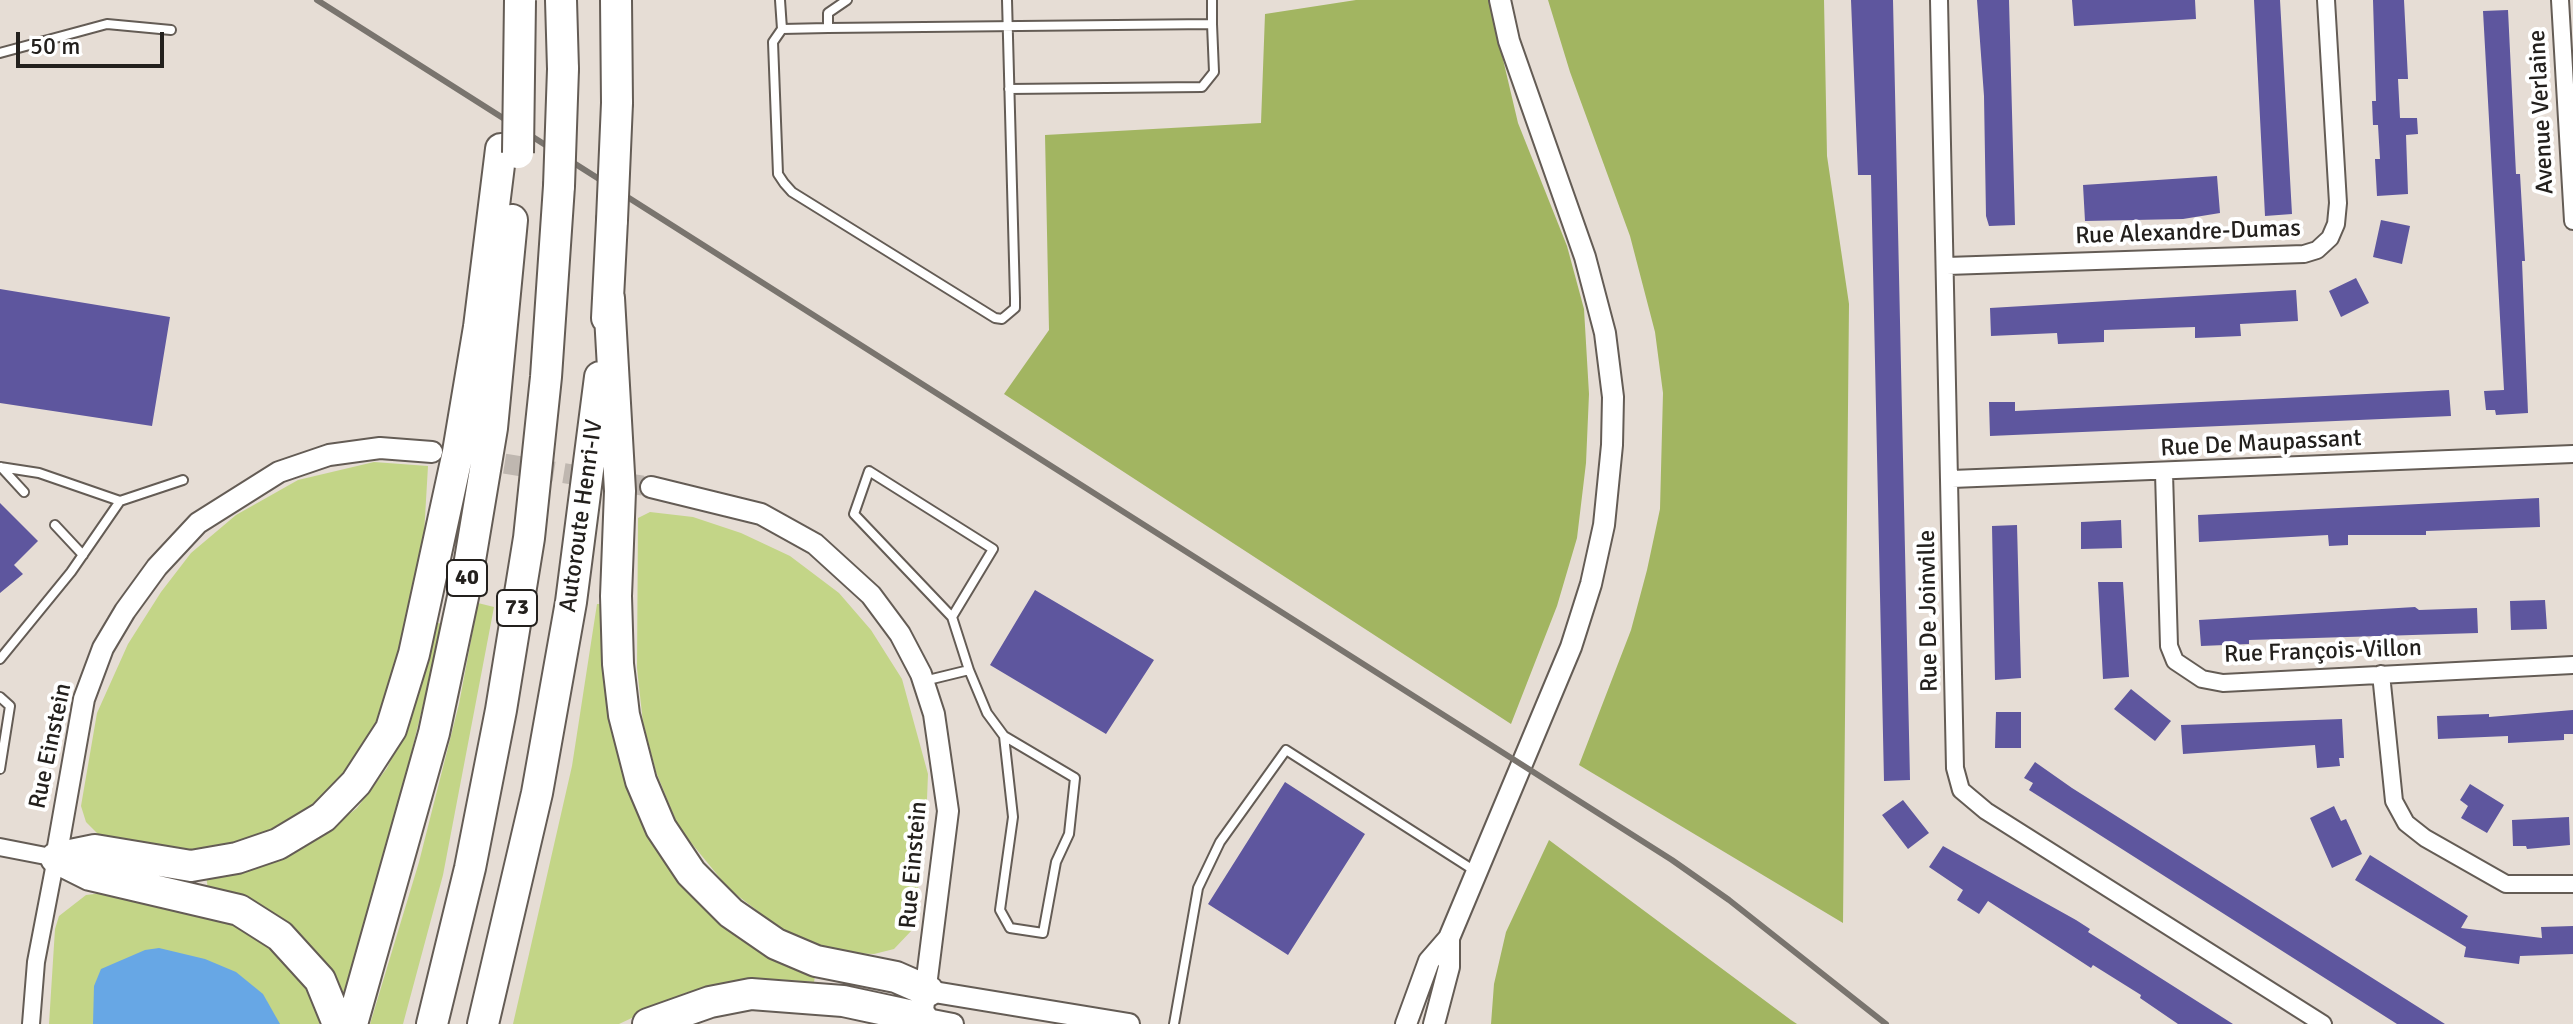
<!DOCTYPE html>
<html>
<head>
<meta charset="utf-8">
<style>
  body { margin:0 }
  #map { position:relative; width:2573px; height:1024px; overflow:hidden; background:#e6ddd5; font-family:Signika,sans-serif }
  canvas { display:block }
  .scale { position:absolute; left:16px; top:32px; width:148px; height:36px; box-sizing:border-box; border:4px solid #23201d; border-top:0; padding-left:10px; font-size:24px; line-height:28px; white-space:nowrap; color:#23201d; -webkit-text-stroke:6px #fff; paint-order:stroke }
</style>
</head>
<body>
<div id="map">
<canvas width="2573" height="1024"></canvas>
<div class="scale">50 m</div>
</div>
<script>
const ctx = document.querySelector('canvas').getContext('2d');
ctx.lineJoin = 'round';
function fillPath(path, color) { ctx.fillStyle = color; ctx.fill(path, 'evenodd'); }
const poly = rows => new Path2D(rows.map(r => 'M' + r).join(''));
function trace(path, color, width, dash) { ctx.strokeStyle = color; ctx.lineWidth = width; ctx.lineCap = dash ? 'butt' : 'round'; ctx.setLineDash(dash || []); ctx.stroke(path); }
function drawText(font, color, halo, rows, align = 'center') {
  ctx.font = font + ' Signika,sans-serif'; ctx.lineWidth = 8; ctx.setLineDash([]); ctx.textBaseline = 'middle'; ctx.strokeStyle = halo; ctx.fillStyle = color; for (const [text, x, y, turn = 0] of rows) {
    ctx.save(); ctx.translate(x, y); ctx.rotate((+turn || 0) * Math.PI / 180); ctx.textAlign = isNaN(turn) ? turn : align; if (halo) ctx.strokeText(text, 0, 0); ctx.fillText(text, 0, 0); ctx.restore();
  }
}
fillPath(poly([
  [374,462,428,466,423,552,402,656,386,709,339,787,280,831,210,851,174,851,113,842,99,835,86,822,81,806,97,713,128,644,161,592,191,553,236,515,298,480],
  [650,512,693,517,741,533,790,556,839,593,871,630,902,679,928,774,926,824,913,929,894,949,874,954,849,953,793,938,729,889,679,828,656,772,643,723,637,668,638,518],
  [478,603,494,607,443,875,403,1024,370,1024,419,862,459,704],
  [597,604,608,604,648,824,816,971,814,982,774,979,730,983,685,993,619,1024,513,1024,572,766],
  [438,623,443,624,387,851,342,1003,208,890,206,875,238,872,290,855,319,838,357,808,387,768,403,735,423,679],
  [103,893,198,913,241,928,272,949,299,977,319,1012,319,1024,49,1024,55,929,59,916,86,895]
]), '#c3d587');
fillPath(poly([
  [1356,0,1489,0,1518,123,1567,246,1584,309,1589,394,1586,463,1577,538,1557,606,1511,724,1004,394,1049,330,1045,135,1261,123,1265,14],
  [1548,0,1824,0,1827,156,1849,304,1843,923,1579,765,1631,630,1647,570,1660,509,1663,393,1655,332,1630,236,1570,72],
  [1549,840,1791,1020,1797,1024,1491,1024,1494,984,1506,932]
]), '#a2b561');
fillPath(poly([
  [159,948,205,959,236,972,263,994,280,1024,93,1024,94,986,101,969,145,950]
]), '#67a7e5');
fillPath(poly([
  [1851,0,1893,0,1910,780,1884,781,1871,175,1858,175],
  [1977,0,2009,0,2015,225,1989,226,1986,216,1984,96],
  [2072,0,2195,0,2196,19,2074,26],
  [2254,0,2280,0,2292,214,2265,216],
  [2373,0,2404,0,2408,79,2398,79,2400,118,2417,118,2418,134,2406,135,2408,194,2377,196,2375,159,2380,159,2378,125,2373,125,2372,101,2376,101],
  [2508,10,2516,174,2520,174,2525,261,2522,261,2528,413,2496,415,2495,410,2486,410,2484,391,2504,390,2483,11],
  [2217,176,2220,213,2183,219,2085,221,2083,185],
  [2381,220,2410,226,2402,264,2373,257],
  [2356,278,2369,303,2341,317,2329,291],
  [0,289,170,317,152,426,0,403],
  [2296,290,2298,321,2240,324,2241,336,2195,338,2195,327,2104,330,2104,342,2058,344,2057,333,1991,336,1990,308],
  [2449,390,2451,416,1990,436,1989,402,2015,402,2015,411],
  [2539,498,2540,527,2426,531,2426,535,2348,535,2348,545,2329,546,2328,535,2199,542,2198,515],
  [0,503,38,541,14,565,23,574,0,593],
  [2121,520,2122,548,2081,549,2081,522],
  [2017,525,2021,678,1995,680,1992,526],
  [2098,582,2123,582,2129,677,2103,679],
  [1035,590,1154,660,1106,734,990,665],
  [2545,600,2547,629,2511,630,2510,601],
  [2415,607,2419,610,2477,608,2478,633,2249,640,2249,644,2201,646,2199,620],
  [2131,689,2171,721,2155,741,2114,709],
  [2573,710,2573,734,2564,734,2564,740,2508,743,2508,736,2438,739,2437,716,2489,714,2489,717],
  [1996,712,2021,712,2021,748,1995,748],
  [2342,719,2344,758,2339,758,2340,766,2317,768,2315,745,2183,754,2181,725],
  [2035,762,2072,788,2445,1024,2397,1024,2059,809,2029,790,2033,783,2024,778],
  [1285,782,1365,834,1288,955,1208,904],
  [2470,784,2504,805,2487,833,2461,818,2468,806,2460,800],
  [1903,800,1929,833,1908,849,1882,815],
  [2334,806,2341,821,2346,819,2362,854,2332,868,2310,818],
  [2569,817,2570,845,2527,849,2526,846,2513,846,2512,820],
  [1943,846,2076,920,2090,929,2088,932,2233,1024,2178,1024,2140,998,2141,995,2093,965,2091,968,1988,901,1979,914,1957,900,1963,890,1929,867],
  [2370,855,2468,916,2461,928,2542,938,2541,927,2573,926,2573,954,2520,956,2519,964,2464,957,2466,947,2355,880]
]), '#5e569e');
trace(poly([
  [475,459,651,487]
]), '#bfb7b0', 20, [20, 10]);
const service = poly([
  [780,0,782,29,773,42,778,174,784,183,792,192,995,318,1002,319,1015,308,1015,298,1007,0],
  [847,0,828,13,828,28,1212,24,1212,0],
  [782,29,828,28],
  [0,53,107,24,171,30],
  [1009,89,1202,87,1214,72,1212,24],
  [0,467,39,473,120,501],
  [1,467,24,492],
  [55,525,83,555],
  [952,617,854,514,869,471,993,549,952,617,969,670],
  [0,659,71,572,120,501,183,480],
  [924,681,969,670,987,713,1004,736,1075,778,1069,834,1056,862,1043,933,1010,928,1000,910,1013,817,1004,736],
  [0,697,10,706,0,769],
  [1174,1024,1198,888,1220,842,1286,750,1475,871]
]);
const minor = poly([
  [1939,0,1955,768,1961,790,1986,811,2323,1024],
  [2560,0,2573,221],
  [1947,266,2304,254,2317,250,2330,238,2336,224,2338,203,2326,0],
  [2164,473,2169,646,2175,661,2202,679,2223,683,2573,665],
  [1952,479,2573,454],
  [2381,674,2394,801,2406,823,2425,838,2506,884,2573,884],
  [0,847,56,858,36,962,31,1024]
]);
const tertiary = poly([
  [651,487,761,514,815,544,871,595,900,634,921,674,934,714,948,811,922,1018,953,1024],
  [56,858,84,699,103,648,125,611,157,567,198,523,279,472,329,455,380,448,432,452],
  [928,991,1129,1024],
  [1406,1024,1429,961,1449,938,1571,647,1591,584,1604,525,1612,445,1613,397,1605,333,1585,257,1509,41,1500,0],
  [1434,1024,1449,967,1449,938]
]);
const motorway = poly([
  [561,0,563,69],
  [616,0,617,103],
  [609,298,620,491,616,596,618,664,624,715,641,781,661,828,691,873,731,913,776,944,816,961,896,977,928,991],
  [607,318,612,220],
  [56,858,95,850,191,866,237,858,278,844,323,817,356,783,391,729,414,654,458,452,479,327,501,149],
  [56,858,90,875,239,910,280,936,320,980,338,1024],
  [352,1024,434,733,467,578,492,428,512,220],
  [432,1024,470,868,501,710,529,538,546,377,559,186],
  [483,1024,537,793,571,602,600,377],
  [648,1024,710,1002,751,994,843,1001,922,1018]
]);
trace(service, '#645c55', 12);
trace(minor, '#645c55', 20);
trace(tertiary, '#645c55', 24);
trace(motorway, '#645c55', 34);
trace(service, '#fff', 8);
trace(minor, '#fff', 16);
trace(tertiary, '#fff', 20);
trace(motorway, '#fff', 30);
trace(poly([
  [317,0,1672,860,1729,900,1886,1024]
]), '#79746e', 6);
const motorwayBridge = poly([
  [518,153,520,0],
  [559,186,563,69],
  [612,220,617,103]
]);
trace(motorwayBridge, '#645c55', 34, []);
trace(motorwayBridge, '#fff', 30);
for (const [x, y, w] of [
  [467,578,40],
  [517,608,40]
]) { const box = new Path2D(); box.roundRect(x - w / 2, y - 18, w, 36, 6); ctx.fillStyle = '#fff'; ctx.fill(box); trace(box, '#23201d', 2); }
drawText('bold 22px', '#23201d', null, [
  ["40",467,578],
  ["73",517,608]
]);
drawText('24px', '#23201d', '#fff', [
  ["Avenue Verlaine",2542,112,-93],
  ["Rue Alexandre-Dumas",2188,233,-2],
  ["Rue De Maupassant",2261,444,-3],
  ["Autoroute Henri-IV",582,516,-82],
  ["Rue De Joinville",1929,611,-91],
  ["Rue François-Villon",2323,652,-2],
  ["Rue Einstein",51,746,-78],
  ["Rue Einstein",914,865,-85]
]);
</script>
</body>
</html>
